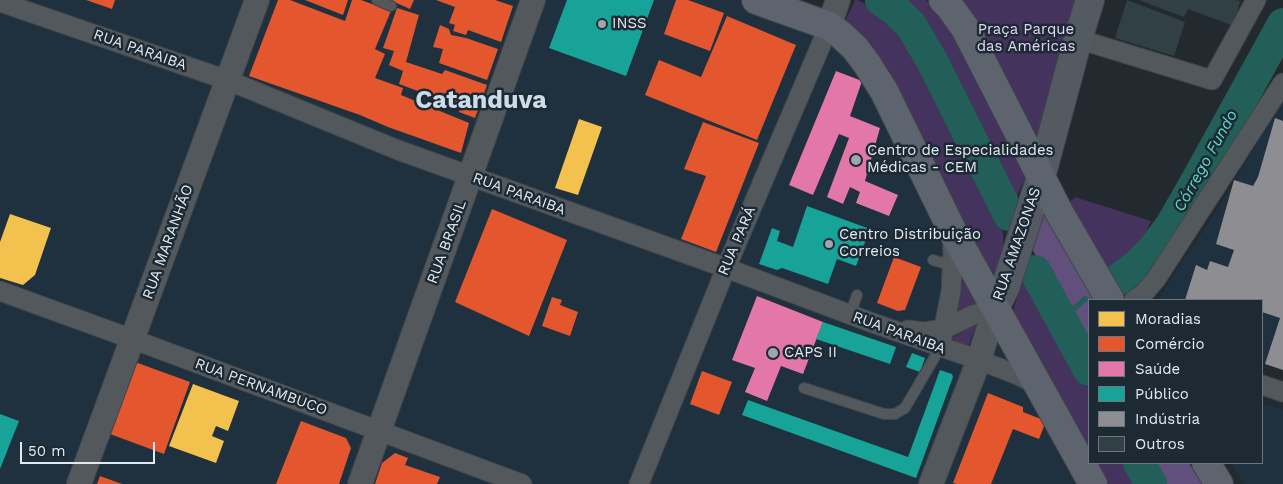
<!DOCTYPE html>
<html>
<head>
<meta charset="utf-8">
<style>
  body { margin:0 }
  #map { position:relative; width:1283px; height:484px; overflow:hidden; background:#22292f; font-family:"Work Sans",sans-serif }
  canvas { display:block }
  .legend { position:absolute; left:1088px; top:299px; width:175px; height:165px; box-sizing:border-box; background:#1d2a34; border:1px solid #6c7780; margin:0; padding:6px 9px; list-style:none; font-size:15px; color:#e2eaf1 }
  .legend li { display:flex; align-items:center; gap:10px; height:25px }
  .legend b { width:25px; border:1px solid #6c7780 }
  .scale { position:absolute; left:20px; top:442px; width:135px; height:22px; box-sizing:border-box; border:2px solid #e2eaf1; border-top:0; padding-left:6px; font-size:15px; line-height:18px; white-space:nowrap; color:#e2eaf1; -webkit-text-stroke:4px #1d2a34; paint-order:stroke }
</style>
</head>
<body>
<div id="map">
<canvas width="1283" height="484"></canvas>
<ul class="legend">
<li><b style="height:14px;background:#f2c14e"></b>Moradias</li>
<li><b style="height:14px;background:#e4572e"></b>Comércio</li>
<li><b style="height:14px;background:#e377a8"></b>Saúde</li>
<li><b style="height:14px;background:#17a398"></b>Público</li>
<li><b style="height:14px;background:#8d8d92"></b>Indústria</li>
<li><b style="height:14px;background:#304045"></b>Outros</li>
</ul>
<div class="scale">50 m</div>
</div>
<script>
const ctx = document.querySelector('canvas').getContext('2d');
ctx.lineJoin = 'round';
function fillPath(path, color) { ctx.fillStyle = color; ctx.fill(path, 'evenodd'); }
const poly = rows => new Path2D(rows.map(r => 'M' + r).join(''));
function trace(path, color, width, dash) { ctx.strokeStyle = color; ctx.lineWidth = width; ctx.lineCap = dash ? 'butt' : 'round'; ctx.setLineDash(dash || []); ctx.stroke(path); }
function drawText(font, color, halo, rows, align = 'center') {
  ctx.font = font + ' "Work Sans",sans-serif'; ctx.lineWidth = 5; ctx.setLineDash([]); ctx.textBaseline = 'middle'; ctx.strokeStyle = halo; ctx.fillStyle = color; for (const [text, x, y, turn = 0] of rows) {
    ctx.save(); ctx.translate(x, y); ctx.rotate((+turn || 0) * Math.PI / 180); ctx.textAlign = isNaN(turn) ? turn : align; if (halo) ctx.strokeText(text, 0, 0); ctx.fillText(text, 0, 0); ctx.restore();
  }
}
fillPath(poly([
  [0,0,752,0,830,31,856,59,1090,484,0,484],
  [1283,100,1283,370,1262,363,1262,300,1158,300,1173,275,1215,213],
  [1262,403,1283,410,1283,484,1244,484,1231,463,1262,463]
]), '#1f303e');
fillPath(poly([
  [855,0,858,0,877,10,898,28,918,60,1003,231,1003,249,994,274,983,258,919,134,891,74,871,45,846,19],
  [899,0,926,0,938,11,955,36,1025,178,1013,204,920,21],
  [957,0,1078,0,1038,148],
  [1075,197,1151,221,1143,239,1128,256,1112,271,1100,275,1062,210],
  [1026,270,1089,389,1089,450,1013,311],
  [963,277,979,305,958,312],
  [977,323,967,349,952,338],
  [1096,463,1130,463,1141,484,1108,484]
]), '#44335c');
fillPath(poly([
  [1044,210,1096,300,1089,300,1089,352,1031,247],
  [1150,463,1189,463,1202,484,1162,484]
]), '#614f7c');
fillPath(poly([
  [579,119,602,127,578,195,555,188],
  [10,214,51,228,35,275,23,285,0,278,0,242],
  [193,384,239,401,228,431,216,426,212,436,224,441,216,463,169,446]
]), '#f2c14e');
fillPath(poly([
  [86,0,115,0,112,9],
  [278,0,290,0,345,21,352,0,361,0,391,11,375,49,385,54,375,78,403,88,401,95,469,123,461,153,388,127,360,115,249,76],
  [305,0,348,0,343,15],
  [390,0,414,0,410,9],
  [436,0,495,0,513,6,501,42,468,30,466,35,453,31,455,25,449,23,455,7],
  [676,0,688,0,724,13,710,51,664,34],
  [397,8,419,15,406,62,442,74,445,70,487,85,475,118,459,112,461,107,399,84,403,71,389,65,394,51,383,48],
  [727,16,796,45,757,140,645,95,659,60,701,77],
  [440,25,449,29,451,35,466,38,498,49,487,80,439,63,443,49,433,47],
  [703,122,759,143,716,252,681,239,706,176,684,169],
  [492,209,567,240,529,336,455,302],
  [894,257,921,267,905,310,898,311,877,303],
  [552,297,562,300,560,305,578,312,570,336,542,326],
  [135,362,190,382,164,454,110,434],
  [702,371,732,382,719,415,690,404],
  [988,393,1023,407,1023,412,1046,421,1039,439,1013,429,991,484,957,484,953,483],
  [301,421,346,438,351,448,339,484,276,484],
  [395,453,408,458,405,465,440,477,437,484,375,484,382,463],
  [100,476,122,484,97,484]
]), '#e4572e');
fillPath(poly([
  [836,71,862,81,850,116,880,128,865,181,898,195,889,216,856,203,860,192,850,187,843,204,827,197,849,138,839,134,813,195,789,185],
  [757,296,823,322,803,374,781,366,767,401,745,392,755,368,732,360]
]), '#e377a8');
fillPath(poly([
  [567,0,654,0,626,76,549,48],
  [807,206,870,229,856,266,837,259,828,284,782,268,777,270,759,264,772,228,780,231,777,241,793,247],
  [823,322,896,347,890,364,816,339],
  [912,353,925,358,920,372,906,367],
  [940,370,952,374,953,377,916,478,742,415,748,400,908,457],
  [0,414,19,421,0,469]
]), '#17a398');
fillPath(poly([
  [1275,118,1283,121,1283,370,1265,364,1280,318,1262,312,1262,300,1185,300,1196,265,1207,270,1210,261,1228,267,1234,250,1216,244,1234,180,1253,186,1258,177]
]), '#8d8d92');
trace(poly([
  [1062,319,1085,299]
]), '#215f58', 5.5);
trace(poly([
  [881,0,894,9,911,25,932,61,1009,215],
  [1035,271,1089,370],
  [1112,284,1139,264,1154,248,1170,227,1197,180,1283,24],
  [1139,463,1151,484]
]), '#215f58', 32);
fillPath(poly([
  [1127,0,1185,22,1174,56,1115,38],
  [1139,0,1236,0,1240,1,1234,26,1188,9,1184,17]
]), '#304045');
const service = poly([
  [377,0,391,6],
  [933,260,953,266],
  [850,315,857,295],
  [804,388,884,414,895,414,905,408,940,348]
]);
const minor = poly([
  [0,2,227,80,398,150,726,268,870,322,979,360,1020,376,1038,385],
  [1078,39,1212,80,1256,0],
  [0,291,132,339,522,484],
  [1134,300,1144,293,1156,279,1283,83],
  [908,330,924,332,944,329,973,315,995,308],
  [942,338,951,291,953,252,952,233],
  [1262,385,1283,392],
  [639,484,726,268,829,26]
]);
const tertiary = poly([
  [829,26,838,0],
  [79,484,257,0],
  [360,484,533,0],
  [931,484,979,360,995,308]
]);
const secondary = poly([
  [995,308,1005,288,1041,177,1078,39,1090,0]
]);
const primary = poly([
  [756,0,829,26,840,34,855,48,867,64,884,91,952,230,1093,484],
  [943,0,950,7,965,28,1059,212,1110,300],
  [1206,463,1219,484]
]);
trace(service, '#40454a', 12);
trace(minor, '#40454a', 21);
trace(tertiary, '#40454a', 26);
trace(secondary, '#40454a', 30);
trace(primary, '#40454a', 30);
trace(service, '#53585c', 10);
trace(minor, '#53585c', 19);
trace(tertiary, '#53585c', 24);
trace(secondary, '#545a61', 28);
trace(primary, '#5e646e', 28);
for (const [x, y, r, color] of [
  [602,24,5,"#9fa6ad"],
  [856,160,6,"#9fa6ad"],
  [829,244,5,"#9fa6ad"],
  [773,353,6,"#9fa6ad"]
]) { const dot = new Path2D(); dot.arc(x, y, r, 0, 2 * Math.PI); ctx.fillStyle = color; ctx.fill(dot); trace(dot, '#1d2a34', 2); }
drawText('15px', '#e2eaf1', '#1d2a34', [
  ["INSS",612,24],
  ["Centro de Especialidades",867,151],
  ["Médicas - CEM",867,168],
  ["Centro Distribuição",839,235],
  ["Correios",839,252],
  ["CAPS II",784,353]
], 'left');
drawText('15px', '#e1d4f4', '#1d2a34', [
  ["Praça Parque",1026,30],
  ["das Américas",1026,47]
]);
drawText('15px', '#e2eaf1', '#1d2a34', [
  ["RUA PARAIBA",140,50,19],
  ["RUA PARAIBA",519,194,20],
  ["RUA PARÁ",737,241,-67],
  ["RUA MARANHÃO",168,242,-70],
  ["RUA BRASIL",447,242,-70],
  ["RUA AMAZONAS",1017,244,-71],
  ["RUA PARAIBA",899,333,20],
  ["RUA PERNAMBUCO",261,387,20]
]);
drawText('italic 16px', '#5edcce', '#1d2a34', [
  ["Córrego Fundo",1206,161,-61]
]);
drawText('bold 25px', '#ccdcea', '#1d2a34', [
  ["Catanduva",481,101]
]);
</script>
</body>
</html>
